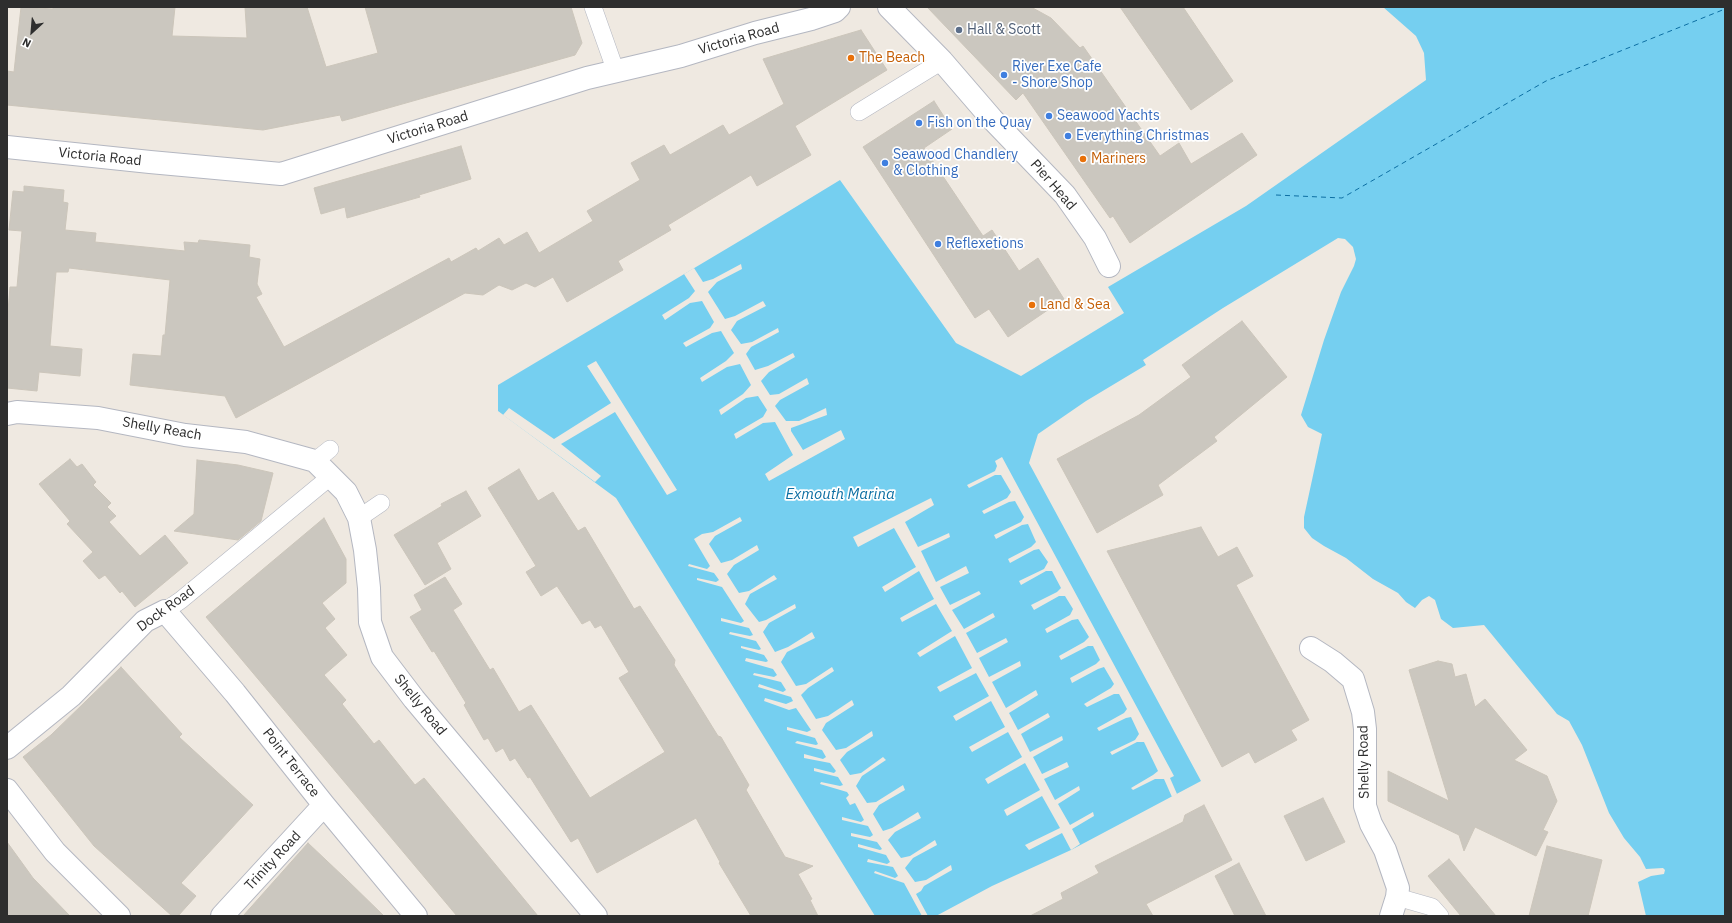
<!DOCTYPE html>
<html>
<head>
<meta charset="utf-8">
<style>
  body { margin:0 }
  #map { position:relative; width:1732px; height:923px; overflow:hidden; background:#efe9e1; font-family:"IBM Plex Sans",sans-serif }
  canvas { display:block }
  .frame { position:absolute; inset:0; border:8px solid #2e2e2e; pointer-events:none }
  .north { position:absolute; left:12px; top:12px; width:40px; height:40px; -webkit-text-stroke:3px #fff; paint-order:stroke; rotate:206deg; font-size:11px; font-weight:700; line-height:16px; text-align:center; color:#2e2e2e }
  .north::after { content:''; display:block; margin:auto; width:14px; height:18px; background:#2e2e2e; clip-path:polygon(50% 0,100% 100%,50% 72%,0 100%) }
</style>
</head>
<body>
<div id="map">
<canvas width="1732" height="923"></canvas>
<div class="frame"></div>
<div class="north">N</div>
</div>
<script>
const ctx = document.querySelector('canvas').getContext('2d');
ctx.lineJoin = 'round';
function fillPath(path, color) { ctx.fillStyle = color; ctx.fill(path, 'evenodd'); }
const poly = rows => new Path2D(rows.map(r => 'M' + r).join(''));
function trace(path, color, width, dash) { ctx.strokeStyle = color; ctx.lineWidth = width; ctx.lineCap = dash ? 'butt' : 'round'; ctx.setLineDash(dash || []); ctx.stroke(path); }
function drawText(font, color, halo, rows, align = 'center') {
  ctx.font = font + ' "IBM Plex Sans",sans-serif'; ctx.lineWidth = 3.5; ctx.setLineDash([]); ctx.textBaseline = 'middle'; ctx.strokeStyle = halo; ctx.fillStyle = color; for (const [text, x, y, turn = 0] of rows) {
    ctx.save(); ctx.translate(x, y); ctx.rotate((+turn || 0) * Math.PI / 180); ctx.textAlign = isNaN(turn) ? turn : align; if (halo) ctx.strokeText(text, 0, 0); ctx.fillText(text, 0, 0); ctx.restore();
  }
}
fillPath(poly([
  [1383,7,1725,7,1725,916,1646,916,1638,882,1651,876,1664,874,1665,870,1663,868,1646,869,1640,857,1624,838,1609,813,1582,745,1569,721,1557,714,1484,625,1453,628,1441,619,1435,600,1429,596,1422,600,1415,608,1406,602,1398,593,1373,579,1346,558,1324,546,1312,538,1304,528,1304,517,1322,434,1308,427,1301,415,1324,340,1341,292,1354,266,1356,259,1353,247,1345,239,1338,238,1223,308,1143,360,1146,365,1086,401,1038,434,1029,463,1201,781,1071,850,992,886,936,916,875,916,616,498,498,411,498,385,748,236,840,180,956,343,1021,376,1124,313,1108,287,1246,206,1426,80,1424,53,1416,36]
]), '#75cff0');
fillPath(poly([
  [741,264,742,269,717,282,708,292,725,319,735,316,763,301,766,306,737,321,731,330,741,344,752,342,778,328,779,332,751,347,746,354,755,370,768,366,793,353,795,357,769,372,761,381,770,395,779,394,807,378,809,384,780,400,775,406,786,421,799,421,826,408,827,415,791,428,791,431,803,450,841,430,845,439,769,481,765,474,793,455,775,422,763,423,736,439,734,434,763,417,767,410,758,396,746,398,721,415,719,410,743,394,751,385,740,364,727,367,702,382,700,378,726,361,734,353,721,331,712,333,686,347,683,343,710,328,714,322,702,301,690,303,665,320,662,315,689,298,695,291,684,274,694,268,703,282,713,279],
  [596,361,677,490,667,495,615,412,561,444,601,476,595,482,503,415,509,408,554,439,611,403,587,366],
  [1002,457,1174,776,1170,778,1177,794,1172,797,1164,779,1155,779,1133,790,1131,788,1153,775,1158,771,1144,742,1137,742,1112,755,1110,752,1135,740,1139,734,1131,717,1126,718,1099,731,1097,728,1124,713,1127,709,1119,694,1114,694,1087,707,1084,704,1111,688,1114,684,1104,667,1098,669,1072,683,1070,678,1096,664,1100,660,1093,646,1088,646,1061,660,1059,656,1084,642,1089,637,1078,619,1072,620,1047,633,1045,629,1070,615,1073,609,1065,596,1059,596,1034,610,1031,605,1057,592,1061,588,1052,571,1046,571,1021,585,1019,581,1044,569,1048,562,1039,549,1034,550,1010,563,1008,559,1031,547,1036,542,1028,524,1022,525,996,539,994,535,1021,522,1024,517,1015,501,1009,502,984,514,982,511,1007,498,1011,492,1001,475,995,475,969,488,967,485,995,471,997,466,995,461],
  [931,498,934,505,905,522,918,547,949,533,950,537,921,551,936,582,966,566,969,573,940,587,950,605,979,591,981,594,952,610,964,629,993,613,995,617,966,633,977,653,1006,638,1008,642,979,658,989,677,1020,661,1021,666,992,682,1006,708,1036,690,1038,695,1009,713,1018,730,1048,713,1050,717,1021,734,1030,752,1062,736,1063,740,1033,757,1042,774,1067,762,1069,767,1044,779,1055,800,1079,786,1080,790,1058,804,1070,825,1093,812,1094,816,1072,829,1080,844,1071,850,1062,833,1029,850,1025,845,1060,828,1042,796,1007,816,1004,810,1040,790,1025,763,988,784,985,779,1022,757,1008,732,972,752,969,747,1005,727,991,701,956,721,953,716,989,696,976,673,940,692,937,687,972,668,955,636,920,657,917,653,952,631,936,604,902,622,900,618,934,599,919,571,885,592,882,587,916,567,894,528,858,547,853,537],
  [740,517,742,521,715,536,709,544,721,563,732,560,757,545,759,550,734,565,727,574,739,593,749,591,774,575,777,579,750,594,745,604,759,622,766,620,795,604,796,608,769,623,763,632,775,652,788,647,812,632,815,638,787,652,781,662,796,686,806,684,832,667,834,671,808,688,801,695,816,719,828,716,852,700,854,705,826,723,822,730,836,750,846,748,872,731,873,736,847,752,840,760,850,775,861,773,883,757,886,760,862,776,856,786,867,803,876,802,903,785,905,790,879,805,873,814,883,831,892,828,918,812,921,818,895,832,888,840,901,858,910,856,935,840,937,845,913,858,905,868,915,882,926,880,951,865,952,870,924,886,921,891,916,894,928,916,922,916,904,883,874,873,875,871,895,878,898,876,893,867,867,862,868,859,887,864,890,862,886,855,858,847,858,844,880,850,882,849,877,842,851,836,851,833,870,837,873,835,868,826,842,820,842,817,861,822,864,820,855,803,850,805,846,798,849,795,847,792,820,784,821,782,840,786,843,785,838,777,814,771,814,768,834,773,836,771,830,763,804,758,804,754,823,759,826,757,822,750,795,743,797,741,816,745,818,744,815,738,787,730,787,727,807,732,811,730,796,708,789,710,764,701,765,698,786,704,793,701,791,697,758,687,759,684,783,692,786,690,781,682,753,675,754,673,774,677,777,675,773,669,745,661,746,658,766,662,768,661,764,655,741,648,741,646,759,650,761,649,756,641,729,634,730,632,750,636,753,635,749,628,721,621,721,618,741,623,744,621,722,587,697,580,697,578,716,582,719,580,714,573,688,566,689,564,707,569,710,566,694,539,702,534,713,532]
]), '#efe9e1');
trace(poly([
  [1276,195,1342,198,1546,81,1725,9]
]), '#0d6fa3', 1, [5, 4]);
const building = poly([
  [21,7,53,9,53,7,175,7,172,36,247,38,245,7,307,7,326,67,378,53,365,7,571,7,582,43,575,55,353,118,342,121,340,115,263,130,7,105,7,71,14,72,21,7],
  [927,7,1031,7,1051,18,1080,48,1083,46,1160,156,1179,143,1191,164,1242,133,1257,155,1130,243,1113,216,1110,218,1023,93,1016,100,927,7],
  [1120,7,1183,7,1233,81,1191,110,1120,7],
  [861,30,887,70,795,126,811,155,757,186,751,175,668,225,671,230,618,261,623,270,567,302,553,277,535,287,526,283,512,290,499,285,483,295,465,293,236,418,225,396,130,385,133,354,161,356,163,335,165,335,170,280,69,268,68,272,56,272,50,346,82,349,80,376,39,372,37,391,7,388,7,323,10,287,17,287,22,231,9,230,13,191,24,192,24,186,64,190,63,202,68,203,65,230,96,233,95,242,185,251,184,242,198,243,199,240,250,245,249,257,260,259,257,284,262,294,256,297,284,347,449,258,451,262,476,248,478,251,499,238,504,245,527,232,539,253,593,221,587,211,640,180,631,163,664,145,670,155,723,125,729,135,784,104,763,59,861,30],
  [934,101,952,129,924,148,983,236,992,230,1019,271,1038,258,1064,299,1008,337,989,309,975,318,863,147,934,101],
  [461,146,471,179,419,195,420,197,347,218,345,207,321,214,314,188,461,146],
  [1242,321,1287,377,1214,437,1217,441,1158,485,1163,495,1097,533,1057,459,1139,415,1191,377,1182,365,1242,321],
  [70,459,77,467,82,464,96,482,93,485,111,503,107,507,116,516,109,522,140,556,165,535,188,563,135,607,122,591,120,593,105,575,99,579,83,561,93,552,67,524,70,521,39,484,70,459],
  [197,460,238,465,273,473,261,521,238,540,174,531,194,514,197,460],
  [519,469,538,501,553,492,578,531,585,527,634,609,640,606,675,660,674,665,718,736,721,737,749,785,746,790,785,857,813,866,798,874,812,899,810,900,818,916,751,916,719,863,720,862,696,818,597,873,578,838,571,842,530,777,528,778,515,758,510,761,503,748,496,752,488,738,484,740,464,705,466,703,434,651,432,652,410,617,422,610,414,595,445,577,462,604,453,610,490,670,493,668,519,712,531,705,590,798,665,752,619,678,629,672,601,625,595,628,590,620,582,624,557,586,541,596,526,572,536,566,488,488,519,469],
  [466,491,481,516,437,543,451,569,425,585,394,535,442,506,441,504,466,491],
  [324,518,346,559,346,583,322,603,335,619,325,628,347,655,324,675,346,700,342,704,374,744,379,740,415,785,424,778,538,916,457,916,206,617,324,518],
  [1201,527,1218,557,1237,547,1253,576,1236,585,1309,720,1291,730,1297,740,1255,763,1249,752,1222,767,1107,551,1201,527],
  [1438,661,1452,664,1455,677,1466,674,1475,707,1485,699,1527,750,1514,760,1547,776,1557,801,1543,830,1548,832,1536,856,1475,827,1464,851,1459,835,1388,801,1388,771,1449,801,1409,670,1438,661],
  [121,667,182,734,179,737,253,805,181,883,196,896,178,916,172,916,94,846,23,757,51,735,121,667],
  [1323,798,1345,842,1306,861,1284,816,1323,798],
  [1204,805,1232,860,1146,904,1153,916,1030,916,1063,899,1061,893,1099,873,1095,866,1183,822,1185,815,1204,805],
  [7,842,33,878,70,916,7,916,7,842],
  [308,843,345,878,384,916,243,916,308,843],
  [1547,846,1602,860,1588,916,1529,916,1547,846],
  [1449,859,1496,916,1461,916,1428,876,1449,859],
  [1239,863,1266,916,1235,916,1215,876,1239,863]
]);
fillPath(building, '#cbc7bf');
trace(building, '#cbc5ba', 1);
const service = poly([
  [593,7,616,72],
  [859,112,942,61],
  [315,461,330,449],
  [359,518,381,503],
  [165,611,181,600,330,477],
  [1397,897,1432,907,1440,916]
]);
const minor = poly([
  [889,7,942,61,992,119,1065,195,1095,238,1109,266],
  [7,414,17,412,98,418,185,435,246,442,315,461,346,492,359,518,365,550,369,588,370,622,382,657,414,699,596,916],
  [1311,648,1333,662,1353,679,1363,712,1365,729,1365,806,1371,824,1385,850,1398,888,1397,897,1391,916],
  [7,748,71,696,145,621,165,611,235,693,324,805,416,916],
  [7,790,55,852,119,916],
  [222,916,324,805]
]);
const tertiary = poly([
  [7,147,150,162,281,174,587,78,681,56,755,33,811,19,835,11,839,7]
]);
trace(service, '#b4b7c1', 18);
trace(minor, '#b4b7c1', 24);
trace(tertiary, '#b4b7c1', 24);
trace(service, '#fff', 17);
trace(minor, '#fff', 22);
trace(tertiary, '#fff', 22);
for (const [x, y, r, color] of [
  [959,30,4,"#5c6f8a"],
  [851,58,4,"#e8710a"],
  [1004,75,4,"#3f7fe0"],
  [1049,116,4,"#3f7fe0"],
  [919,123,4,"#3f7fe0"],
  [1068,136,4,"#3f7fe0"],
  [1083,159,4,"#e8710a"],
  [885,163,4,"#3f7fe0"],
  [938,244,4,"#3f7fe0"],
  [1032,305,4,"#e8710a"]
]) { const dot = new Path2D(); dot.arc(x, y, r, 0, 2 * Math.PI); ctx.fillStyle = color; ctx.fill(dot); trace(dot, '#fff', 1.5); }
drawText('14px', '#4e5e75', '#fff', [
  ["Hall & Scott",967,30]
], 'left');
drawText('14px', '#2e2e2e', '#fff', [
  ["Victoria Road",739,39,-16],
  ["Victoria Road",428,128,-17],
  ["Victoria Road",100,157,6],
  ["Pier Head",1053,185,49],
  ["Shelly Reach",162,429,10],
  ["Dock Road",166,609,-36],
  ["Shelly Road",420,705,51],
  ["Shelly Road",1364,762,-91],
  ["Point Terrace",291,763,52],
  ["Trinity Road",273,861,-47]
]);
drawText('14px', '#c56008', '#fff', [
  ["The Beach",859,58],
  ["Mariners",1091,159],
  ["Land & Sea",1040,305]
], 'left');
drawText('14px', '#366cbe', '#fff', [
  ["River Exe Cafe",1012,67],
  ["- Shore Shop",1012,83],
  ["Seawood Yachts",1057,116],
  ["Fish on the Quay",927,123],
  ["Everything Christmas",1076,136],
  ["Seawood Chandlery",893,155],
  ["& Clothing",893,171],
  ["Reflexetions",946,244]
], 'left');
drawText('italic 15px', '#0d6fa3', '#fff', [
  ["Exmouth Marina",840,495]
]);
</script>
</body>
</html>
